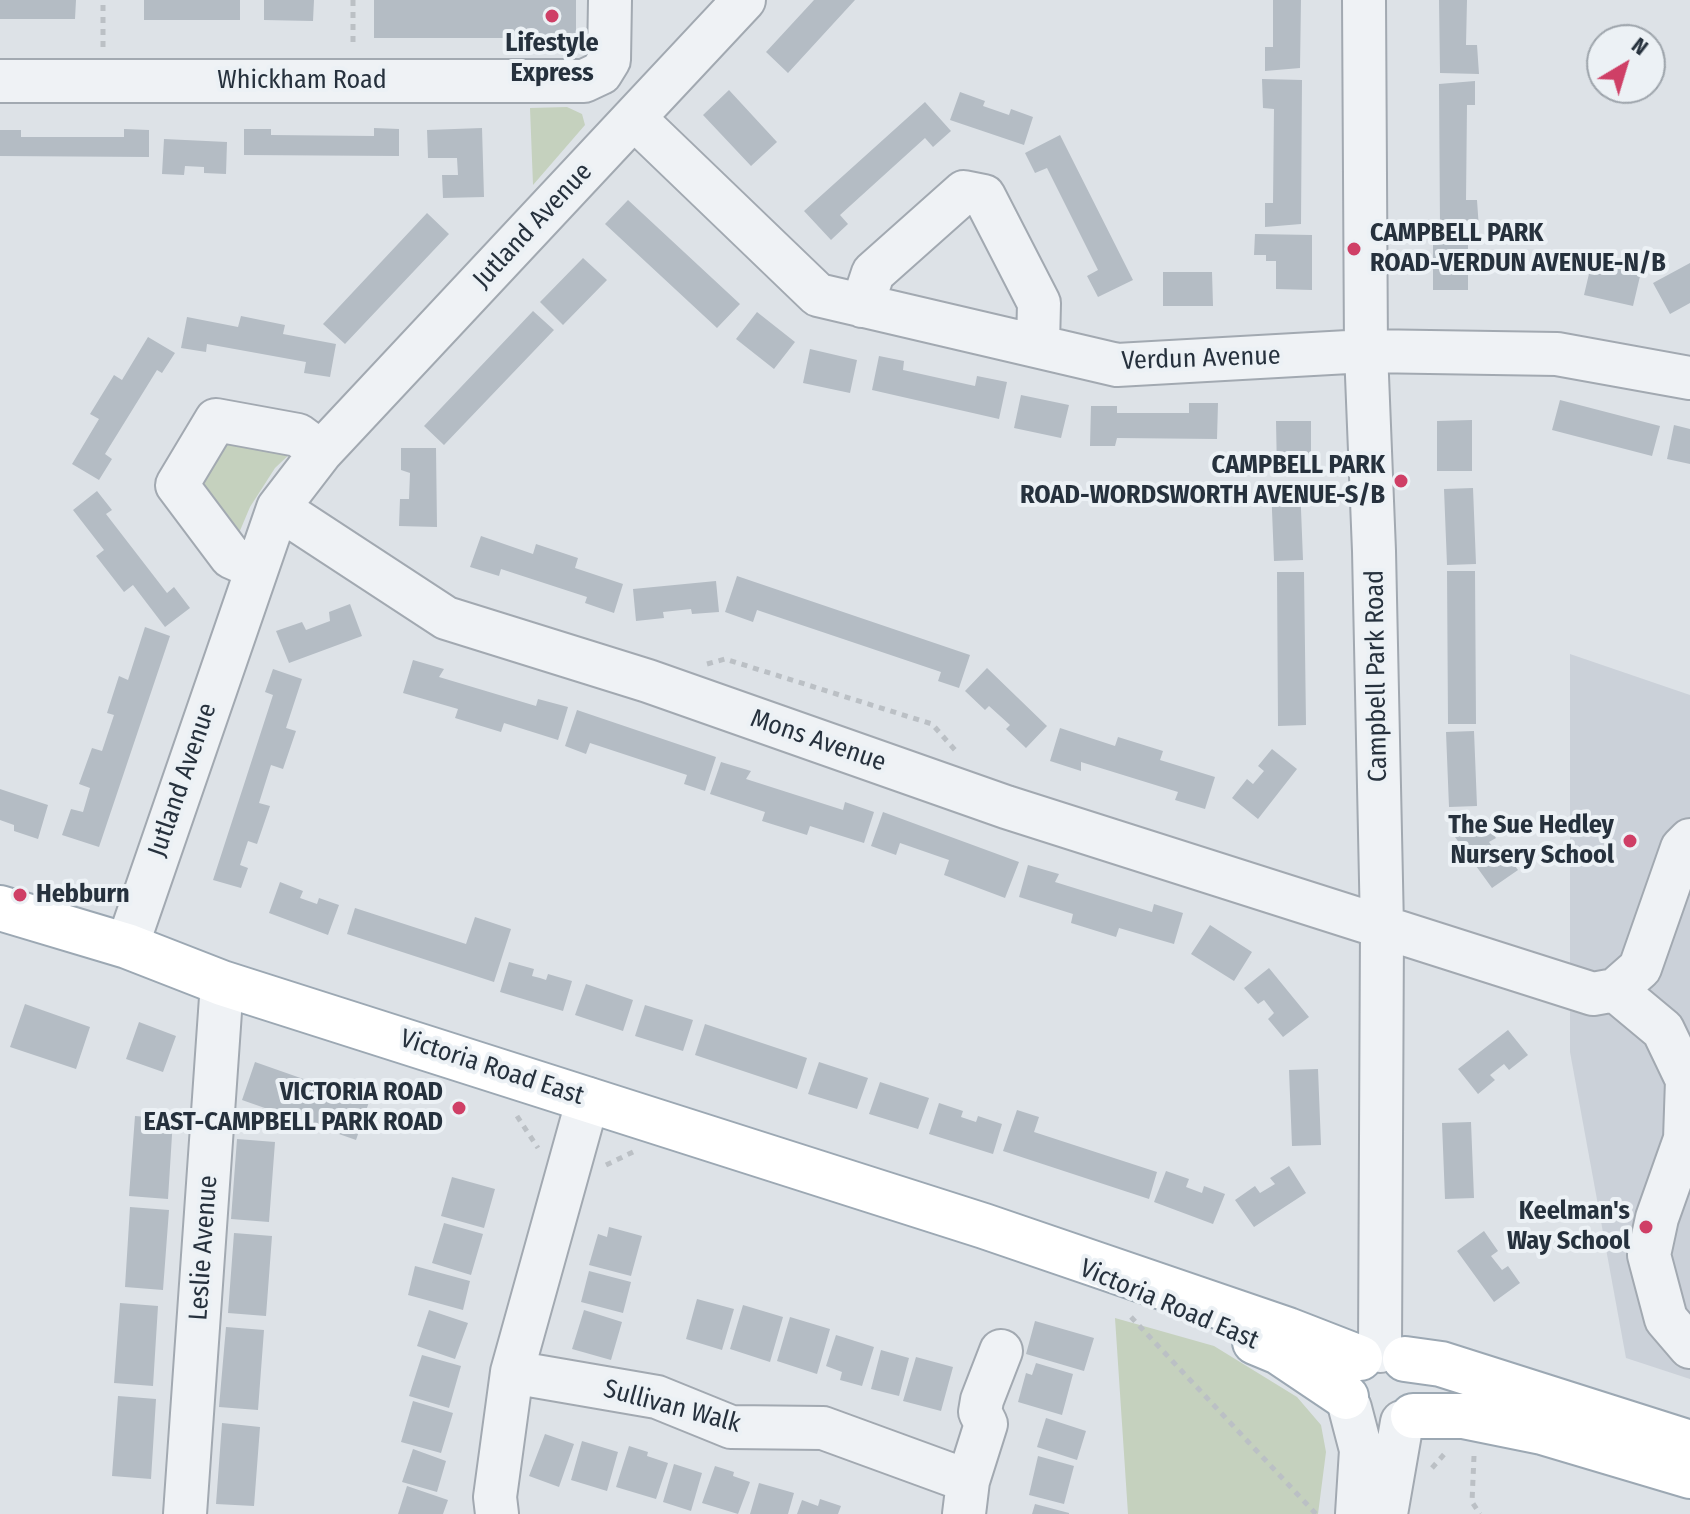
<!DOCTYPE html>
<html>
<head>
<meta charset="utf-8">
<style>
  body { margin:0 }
  #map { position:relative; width:1690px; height:1514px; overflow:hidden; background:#dde2e7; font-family:"Fira Sans Condensed",sans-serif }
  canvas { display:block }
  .north { position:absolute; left:1586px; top:24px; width:80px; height:80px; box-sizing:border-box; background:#ecf1f5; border:2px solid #9da4ab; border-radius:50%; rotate:38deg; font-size:22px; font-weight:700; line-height:32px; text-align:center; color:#26313d }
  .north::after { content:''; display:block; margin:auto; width:28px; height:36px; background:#cf3f66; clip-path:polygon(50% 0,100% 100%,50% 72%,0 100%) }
</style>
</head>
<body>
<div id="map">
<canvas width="1690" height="1514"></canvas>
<div class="north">N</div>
</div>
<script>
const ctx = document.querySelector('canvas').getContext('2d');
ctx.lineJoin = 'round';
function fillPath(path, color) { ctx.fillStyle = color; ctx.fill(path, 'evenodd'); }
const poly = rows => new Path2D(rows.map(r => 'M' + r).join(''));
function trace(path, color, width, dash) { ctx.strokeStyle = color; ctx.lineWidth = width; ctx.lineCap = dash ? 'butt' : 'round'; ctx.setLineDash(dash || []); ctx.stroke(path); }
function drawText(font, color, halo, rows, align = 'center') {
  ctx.font = font + ' "Fira Sans Condensed",sans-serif'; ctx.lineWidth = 8; ctx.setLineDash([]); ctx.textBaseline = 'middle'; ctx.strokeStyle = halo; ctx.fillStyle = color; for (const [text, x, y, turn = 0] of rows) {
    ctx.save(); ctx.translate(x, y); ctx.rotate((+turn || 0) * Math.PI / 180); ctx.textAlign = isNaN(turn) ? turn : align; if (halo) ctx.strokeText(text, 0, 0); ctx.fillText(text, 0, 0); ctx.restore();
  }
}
fillPath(poly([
  [1570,654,1690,695,1690,1379,1626,1358,1570,1052]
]), '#cbd1d9');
fillPath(poly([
  [567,107,582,114,585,125,533,185,530,108],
  [232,439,292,452,275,468,250,507,239,533,233,531,202,490,200,477,222,443],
  [1115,1318,1214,1346,1297,1397,1321,1425,1326,1452,1318,1514,1128,1514]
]), '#c5d1be');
fillPath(poly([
  [0,0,76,0,75,19,0,19],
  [144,0,240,0,240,20,144,20],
  [264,0,314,0,313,21,264,20],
  [374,0,576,0,576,38,374,38],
  [814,0,855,0,788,73,766,52],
  [1273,0,1301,0,1300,68,1265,71,1265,47,1273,47],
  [1439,0,1467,0,1466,45,1477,45,1479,74,1440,73],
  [1262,79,1302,80,1301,224,1265,227,1265,203,1273,203,1274,109,1263,108],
  [1475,81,1475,105,1467,105,1466,200,1477,200,1479,229,1440,228,1439,84],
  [729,90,777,142,751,166,703,115],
  [960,92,985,101,983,106,1009,115,1011,109,1033,117,1024,145,950,120],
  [925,102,951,131,933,147,925,138,840,215,848,224,831,240,804,211],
  [374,128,399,129,399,156,244,155,244,129,271,129,271,135,374,136],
  [482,128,484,197,443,198,442,175,458,175,457,158,428,158,427,130],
  [124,129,149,130,149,157,0,156,0,130,21,130,21,137,124,137],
  [1060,135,1133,280,1098,297,1087,276,1098,270,1047,168,1035,173,1025,153],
  [164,139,227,142,226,174,204,173,204,167,185,166,184,175,162,174],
  [628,200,740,304,717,328,605,224],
  [427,213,449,234,345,344,323,324],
  [1255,234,1312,235,1312,290,1276,289,1276,261,1266,261,1266,255,1254,255],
  [1468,239,1468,290,1433,290,1433,240],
  [583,258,607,280,563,325,540,302],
  [1592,261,1641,272,1633,306,1584,295],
  [1690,263,1690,303,1670,314,1653,283],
  [1163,272,1212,272,1213,306,1163,306],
  [533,311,554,330,444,445,424,426],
  [757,312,795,342,774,369,736,339],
  [241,316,285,325,283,334,336,344,330,377,304,373,306,362,207,344,206,352,181,348,187,317,238,327],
  [148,337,175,353,162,373,157,370,105,454,112,459,99,480,72,464,99,419,90,414,114,375,122,380],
  [810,349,857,360,850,393,803,383],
  [879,356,904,361,903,370,975,386,977,376,1007,382,999,419,872,390],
  [1021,395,1069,405,1061,438,1014,428],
  [1560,400,1660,426,1652,456,1552,430],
  [1189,403,1218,403,1217,439,1117,438,1115,446,1090,446,1091,406,1117,406,1117,413,1189,413],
  [1472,420,1472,471,1437,471,1437,421],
  [1276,421,1311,421,1311,471,1277,472],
  [1674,425,1690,429,1690,464,1667,459],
  [401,448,436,448,437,527,399,526,400,499,409,499,410,473,401,470],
  [1300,484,1303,560,1274,561,1271,485],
  [1473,488,1476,564,1447,565,1444,489],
  [97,491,112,510,106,514,167,593,174,587,190,608,165,627,133,585,124,592,96,556,104,550,73,510],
  [481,536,533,554,536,544,578,558,575,568,623,584,614,613,585,603,587,597,501,569,499,576,470,567],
  [1447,571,1475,571,1476,724,1448,724],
  [1277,572,1304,572,1306,725,1278,726],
  [737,576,970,655,959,688,938,681,941,672,757,610,753,622,725,612],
  [716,581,719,612,692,614,691,609,663,612,664,618,636,621,633,589],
  [350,604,362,636,289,663,276,631,302,622,306,630,330,621,329,612],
  [145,627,170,636,99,847,62,835,71,809,83,812,90,788,79,784,92,748,102,751,114,715,107,713,119,676,128,680],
  [413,660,444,669,439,677,536,706,538,699,568,707,558,740,504,723,501,732,455,718,458,709,403,693],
  [987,668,1047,726,1026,748,1006,729,1010,725,989,706,985,710,965,691],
  [273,669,302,679,286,728,296,731,283,769,271,765,259,803,270,806,257,844,248,841,240,865,248,868,241,888,213,880,273,695,265,692],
  [577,710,716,757,705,791,684,784,687,775,590,743,586,754,565,746],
  [1060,728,1115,746,1118,737,1163,751,1160,760,1215,777,1205,809,1175,800,1178,792,1081,762,1081,771,1050,761],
  [1474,731,1477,806,1449,807,1446,732],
  [1272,749,1297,769,1258,819,1232,798,1247,779,1253,784,1264,771,1258,766],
  [721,762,751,771,746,779,843,810,845,802,874,812,864,843,810,826,807,835,762,821,765,812,710,794],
  [0,789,48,805,38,839,14,831,14,825,0,820],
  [883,812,1019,862,1005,898,944,875,949,860,900,843,896,855,871,846],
  [1482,818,1496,838,1489,842,1499,856,1505,852,1518,870,1492,888,1455,837],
  [1028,865,1059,874,1055,882,1152,912,1154,904,1183,913,1174,944,1119,928,1116,937,1071,923,1073,914,1019,897],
  [280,882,303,891,300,898,317,904,319,898,339,905,328,935,269,913],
  [355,908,466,944,475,917,511,929,494,982,347,934],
  [1210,925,1252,952,1234,981,1191,954],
  [509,962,534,969,532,976,540,978,546,980,548,974,572,981,563,1011,500,992],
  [1269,968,1309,1017,1283,1037,1268,1019,1274,1013,1264,1000,1258,1004,1244,988],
  [586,984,633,1000,623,1031,575,1015],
  [25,1004,90,1027,76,1069,10,1047],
  [645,1005,693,1020,683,1051,635,1036],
  [139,1022,176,1036,163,1072,126,1059],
  [705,1024,807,1058,797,1089,695,1055],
  [1508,1030,1528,1055,1509,1070,1504,1064,1490,1075,1495,1080,1478,1094,1458,1069],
  [255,1062,369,1102,356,1140,242,1100],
  [819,1062,868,1078,857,1109,808,1094],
  [1318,1069,1321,1145,1292,1146,1289,1070],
  [880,1082,929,1098,918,1129,869,1114],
  [939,1103,963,1111,961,1117,976,1122,978,1116,1002,1124,993,1154,929,1134],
  [1017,1110,1039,1117,1034,1132,1157,1172,1149,1199,1003,1151],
  [135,1116,173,1119,168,1199,129,1196],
  [1471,1122,1474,1198,1445,1199,1442,1123],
  [237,1139,275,1142,269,1222,231,1219],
  [1289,1166,1306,1193,1254,1227,1235,1200,1255,1186,1260,1193,1275,1184,1270,1178],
  [1166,1171,1189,1179,1186,1187,1202,1193,1204,1186,1225,1194,1213,1224,1154,1202],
  [452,1177,495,1189,484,1228,441,1216],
  [130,1207,169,1210,163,1290,125,1287],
  [444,1223,483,1234,471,1275,432,1263],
  [609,1227,642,1236,631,1276,589,1265,598,1234,607,1237],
  [1484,1231,1498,1251,1491,1256,1502,1270,1508,1266,1520,1283,1494,1302,1457,1251],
  [234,1233,272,1236,266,1316,228,1313],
  [415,1266,470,1281,463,1310,408,1295],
  [589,1271,631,1282,623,1313,581,1302],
  [697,1299,734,1309,722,1350,686,1339],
  [120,1303,158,1306,153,1386,114,1383],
  [743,1305,783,1317,770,1362,730,1349],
  [429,1310,468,1323,455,1359,417,1346],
  [584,1310,622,1322,611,1360,572,1349],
  [790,1317,830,1329,817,1374,777,1361],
  [1035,1321,1094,1338,1084,1371,1026,1354],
  [226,1327,264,1330,258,1410,219,1407],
  [836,1335,874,1347,862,1386,840,1380,842,1372,826,1366],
  [881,1350,909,1358,899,1396,871,1389],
  [422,1355,461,1366,449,1408,409,1396],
  [916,1357,953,1367,941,1411,903,1401],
  [1036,1363,1073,1374,1062,1415,1018,1402,1026,1373,1032,1375],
  [118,1396,156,1399,151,1479,112,1476],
  [413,1401,453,1413,441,1453,401,1442],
  [1046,1418,1086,1431,1077,1460,1037,1447],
  [222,1423,260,1427,254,1506,216,1504],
  [545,1434,574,1444,559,1487,529,1476],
  [582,1441,618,1452,607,1491,571,1480],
  [629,1446,648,1452,647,1456,668,1463,656,1499,616,1487],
  [413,1449,446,1461,437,1492,402,1482],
  [1038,1456,1074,1466,1064,1504,1029,1495],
  [674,1464,702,1473,691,1511,663,1502],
  [715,1466,734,1472,733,1476,750,1482,738,1514,702,1503],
  [759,1483,794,1493,788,1514,750,1514],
  [407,1486,448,1500,443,1514,398,1514],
  [820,1499,841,1506,838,1514,797,1514,802,1500,818,1506],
  [1035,1504,1069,1513,1069,1514,1032,1514]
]), '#b4bcc4');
const minor = poly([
  [1364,0,1366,351,1374,551,1382,927,1380,1351],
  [601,73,609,60,610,0],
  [0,81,584,81,601,73],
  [634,118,818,295,1117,365,1366,351,1557,354,1690,378],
  [862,306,873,273,964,192,984,196,1039,303,1038,345],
  [278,508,446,618,648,681,1006,807,1593,994,1615,990,1640,968,1682,848,1690,840],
  [256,568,231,557,177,485,216,420,298,435,321,452],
  [127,946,278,508,321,452,744,0],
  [1615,990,1663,1030,1687,1080,1685,1139,1657,1218,1649,1255,1666,1319,1690,1347],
  [512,1372,657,1397,731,1427,823,1428,968,1481],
  [1350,1408,1361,1450,1357,1514],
  [185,1514,222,983],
  [497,1514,495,1497,512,1372,588,1099],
  [964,1514,968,1481,986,1424,980,1412,982,1400,1001,1351],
  [1386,1514,1402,1422]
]);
const major = poly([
  [0,908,127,946,222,983,984,1226,1288,1330,1360,1358],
  [1255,1342,1279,1352,1346,1397],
  [1405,1359,1441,1364,1690,1443],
  [1413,1416,1463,1416,1542,1432,1690,1476]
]);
trace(minor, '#a2a9b1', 46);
trace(major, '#9ca8b3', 48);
trace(poly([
  [353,0,353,48],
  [103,47,103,0],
  [707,664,725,659,932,724,955,750],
  [517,1116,538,1148],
  [606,1165,633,1152],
  [1131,1317,1316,1514],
  [1474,1456,1472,1502,1480,1514],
  [1432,1468,1447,1451]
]), '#bbc0c5', 5, [6, 6]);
trace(minor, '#eff2f5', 42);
trace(major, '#fff', 44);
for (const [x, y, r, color] of [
  [552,16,8,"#cf3f66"],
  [1354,249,8,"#cf3f66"],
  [1401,481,8,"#cf3f66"],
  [1630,841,8,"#cf3f66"],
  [20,895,8,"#cf3f66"],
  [459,1108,8,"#cf3f66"],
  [1646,1227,8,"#cf3f66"]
]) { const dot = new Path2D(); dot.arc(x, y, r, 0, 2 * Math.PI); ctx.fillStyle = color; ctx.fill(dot); trace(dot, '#ecf1f5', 3); }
drawText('bold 26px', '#26313d', '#ecf1f5', [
  ["Lifestyle",552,44,"center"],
  ["Express",552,74,"center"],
  ["CAMPBELL PARK",1370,234,"left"],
  ["ROAD-VERDUN AVENUE-N/B",1370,264,"left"],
  ["CAMPBELL PARK",1385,466],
  ["ROAD-WORDSWORTH AVENUE-S/B",1385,496],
  ["The Sue Hedley",1614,826],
  ["Nursery School",1614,856],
  ["Hebburn",36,895,"left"],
  ["VICTORIA ROAD",443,1093],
  ["EAST-CAMPBELL PARK ROAD",443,1123],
  ["Keelman's",1630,1212],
  ["Way School",1630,1242]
], 'right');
drawText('26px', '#26313d', '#ecf1f5', [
  ["Whickham Road",302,81],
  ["Jutland Avenue",533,226,-47],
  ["Verdun Avenue",1201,359,-2],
  ["Campbell Park Road",1377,676,-91],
  ["Mons Avenue",818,741,19],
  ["Jutland Avenue",183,780,-71],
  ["Victoria Road East",492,1068,18],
  ["Leslie Avenue",204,1248,-86],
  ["Victoria Road East",1169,1305,23],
  ["Sullivan Walk",672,1407,15]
]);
</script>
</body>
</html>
